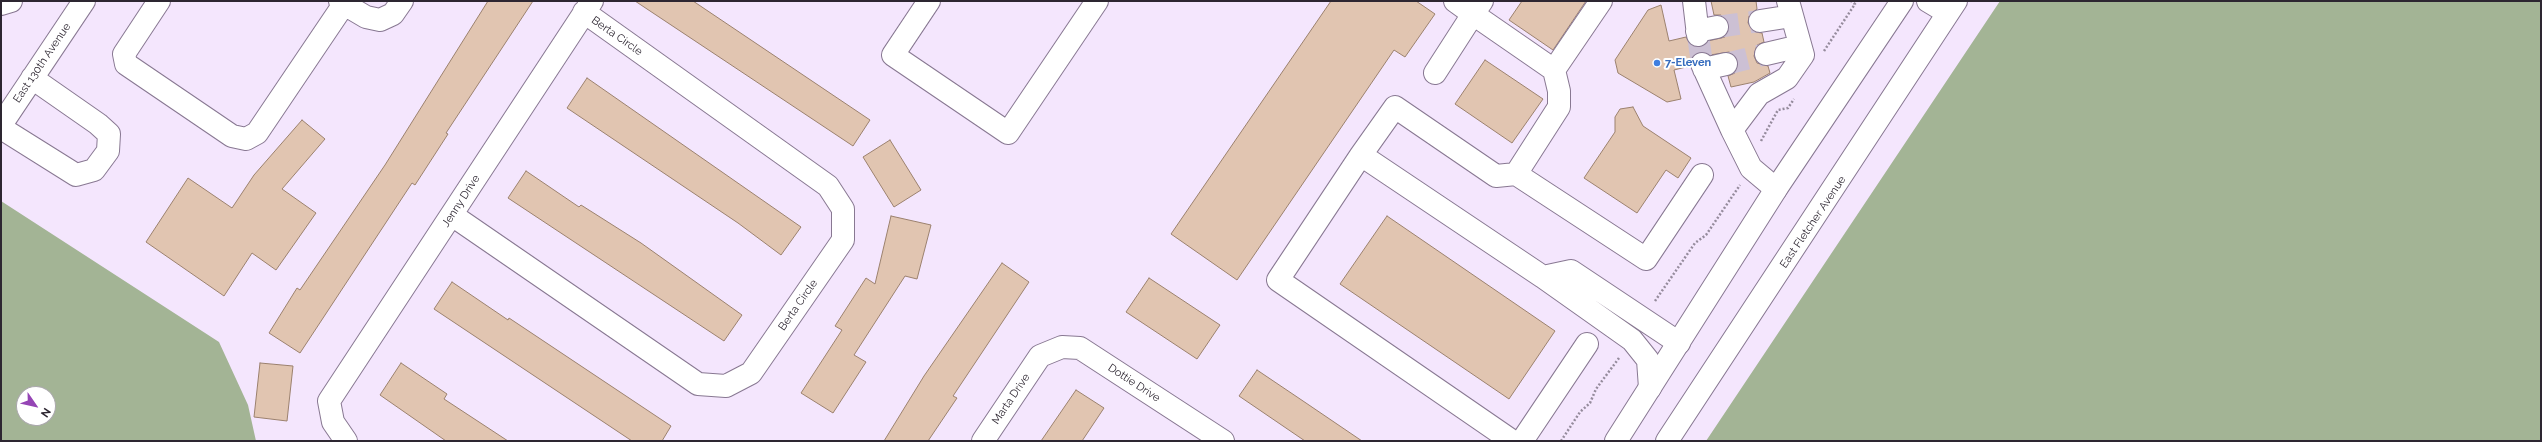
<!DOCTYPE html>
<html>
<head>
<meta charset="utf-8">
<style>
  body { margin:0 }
  #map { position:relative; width:2542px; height:442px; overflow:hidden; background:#f4e6fd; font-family:Raleway,sans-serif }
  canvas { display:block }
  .frame { position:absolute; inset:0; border:2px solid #2d2631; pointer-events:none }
  .north { position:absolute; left:16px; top:386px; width:40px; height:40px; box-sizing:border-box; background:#fff; border:1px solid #aba8ad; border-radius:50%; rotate:124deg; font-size:11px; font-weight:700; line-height:16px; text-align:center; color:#2d2631 }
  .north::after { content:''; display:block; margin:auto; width:14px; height:18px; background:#9545b5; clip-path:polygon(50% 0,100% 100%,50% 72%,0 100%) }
</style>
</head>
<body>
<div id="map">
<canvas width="2542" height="442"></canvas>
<div class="frame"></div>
<div class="north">N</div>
</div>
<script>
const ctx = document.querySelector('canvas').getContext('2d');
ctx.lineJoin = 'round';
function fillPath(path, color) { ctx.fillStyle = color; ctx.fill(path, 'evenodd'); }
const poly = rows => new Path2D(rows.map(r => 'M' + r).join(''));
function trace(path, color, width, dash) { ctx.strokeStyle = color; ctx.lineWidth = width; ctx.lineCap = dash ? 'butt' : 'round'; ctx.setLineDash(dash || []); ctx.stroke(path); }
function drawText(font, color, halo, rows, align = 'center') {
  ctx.font = font + ' Raleway,sans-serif'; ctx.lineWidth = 4; ctx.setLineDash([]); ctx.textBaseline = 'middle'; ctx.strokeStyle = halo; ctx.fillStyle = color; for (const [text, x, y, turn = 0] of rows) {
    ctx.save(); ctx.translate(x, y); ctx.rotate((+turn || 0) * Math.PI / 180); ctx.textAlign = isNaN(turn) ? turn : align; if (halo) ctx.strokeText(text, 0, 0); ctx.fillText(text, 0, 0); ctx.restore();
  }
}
fillPath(poly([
  [2000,1,2541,1,2541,441,1706,441],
  [1,201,219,342,248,405,256,441,1,441],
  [24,394,48,394,48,418,24,418]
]), '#a3b495');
const building = poly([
  [488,1,533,1,446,133,448,134,415,185,412,183,300,353,269,333,297,288,300,290,385,165,488,1],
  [635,1,693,1,870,120,853,146,635,1],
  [1331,1,1416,1,1435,14,1405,57,1394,50,1237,280,1171,234,1331,1],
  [1522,1,1586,1,1553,50,1509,20,1522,1],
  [1711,1,1756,1,1757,9,1749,16,1748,23,1755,32,1762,33,1764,42,1757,45,1754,56,1757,63,1768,66,1770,73,1754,82,1731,87,1728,76,1735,73,1738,67,1735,55,1729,52,1710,55,1704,52,1697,53,1692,57,1690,66,1674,70,1681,99,1667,102,1618,73,1615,60,1648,10,1661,5,1669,41,1686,37,1693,46,1699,47,1708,41,1725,37,1729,31,1729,24,1721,15,1714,15,1711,1],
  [1485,60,1543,99,1512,143,1455,104,1485,60],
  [587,78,801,227,781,255,738,223,567,108,587,78],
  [1633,107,1643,126,1691,158,1678,178,1666,170,1637,213,1584,178,1615,132,1615,117,1620,109,1633,107],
  [302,120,325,139,282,189,316,213,276,270,252,253,224,296,146,242,188,178,232,208,254,175,302,120],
  [890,140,921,190,894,207,863,157,890,140],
  [526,171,579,207,581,205,641,243,742,315,724,341,508,198,526,171],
  [891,216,931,225,917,279,905,276,854,355,866,362,833,413,801,393,842,330,835,326,866,278,875,284,891,216],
  [1387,216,1555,331,1509,399,1340,284,1387,216],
  [1002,263,1029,282,953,396,957,398,928,441,884,441,924,376,1002,263],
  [1149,278,1220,325,1197,359,1126,312,1149,278],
  [452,282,508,320,509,318,671,426,662,441,632,441,434,309,452,282],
  [260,363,293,366,287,421,254,417,260,363],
  [401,363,447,394,444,399,508,441,446,441,380,395,401,363],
  [1257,370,1306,403,1362,441,1305,441,1239,396,1257,370],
  [1076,390,1104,408,1082,441,1041,441,1076,390]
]);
fillPath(building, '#e1c5b1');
trace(building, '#9b816e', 1);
trace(poly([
  [1717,27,1760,21],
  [1698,35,1702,64],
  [1726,64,1766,54]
]), '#ccc0d4', 22, [22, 11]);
const minor = poly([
  [159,1,124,54,126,64,232,136,246,139,257,133,344,4,340,1],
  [929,1,893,55,1008,133,1097,1],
  [1455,1,1473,14,1482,1],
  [1694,1,1698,35],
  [1,4,11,1],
  [344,4,366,17,380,20,393,14,402,1],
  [1760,21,1792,16],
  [1697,31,1717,27],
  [1766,54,1800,46],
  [1702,64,1732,130],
  [1704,69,1726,64],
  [1435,73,1473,14,1554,70,1601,1],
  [1,125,84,1],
  [1,128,76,175,94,170,108,151,109,134,98,124,32,78],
  [1361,155,1395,107,1496,176,1516,174,1646,259,1702,175],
  [1516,174,1559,107,1559,91,1554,70],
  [1776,189,1751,168,1732,130,1759,94,1787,78,1803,55,1788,1],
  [452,215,698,384,726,386,751,373,843,240,843,209,828,186,584,12],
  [1543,277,1571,271,1679,343],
  [346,441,333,422,329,401,592,1],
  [983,441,1040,356,1062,347,1080,348,1223,441],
  [1512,441,1278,280,1361,155,1543,277,1632,340,1648,360,1650,388],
  [1522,441,1587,344]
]);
const major = poly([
  [1928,1,1948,13],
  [1616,441,1776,189,1902,1],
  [1667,441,1956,1]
]);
trace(minor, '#887892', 24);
trace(major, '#887892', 24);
trace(poly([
  [1824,51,1855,4,1851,1],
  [1761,141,1778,110,1788,108,1794,99],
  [1655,301,1695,243,1706,235,1740,185],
  [1561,441,1580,412,1590,403,1596,389,1619,358]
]), '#958b9c', 2.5, [2, 2]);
trace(minor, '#fff', 22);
trace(major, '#fff', 22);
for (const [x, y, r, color] of [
  [1657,63,4,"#3f7fe0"]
]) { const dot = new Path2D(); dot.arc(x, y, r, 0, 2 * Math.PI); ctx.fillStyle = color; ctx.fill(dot); trace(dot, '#fff', 1.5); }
drawText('11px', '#2d2631', '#fff', [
  ["Berta Circle",617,36,35],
  ["East 130th Avenue",42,63,-56],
  ["Jenny Drive",461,201,-57],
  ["East Fletcher Avenue",1813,222,-56],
  ["Berta Circle",798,305,-55],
  ["Dottie Drive",1134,383,33],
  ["Marta Drive",1011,399,-56]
]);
drawText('bold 11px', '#366cbe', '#fff', [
  ["7-Eleven",1665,63]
], 'left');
</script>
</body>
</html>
